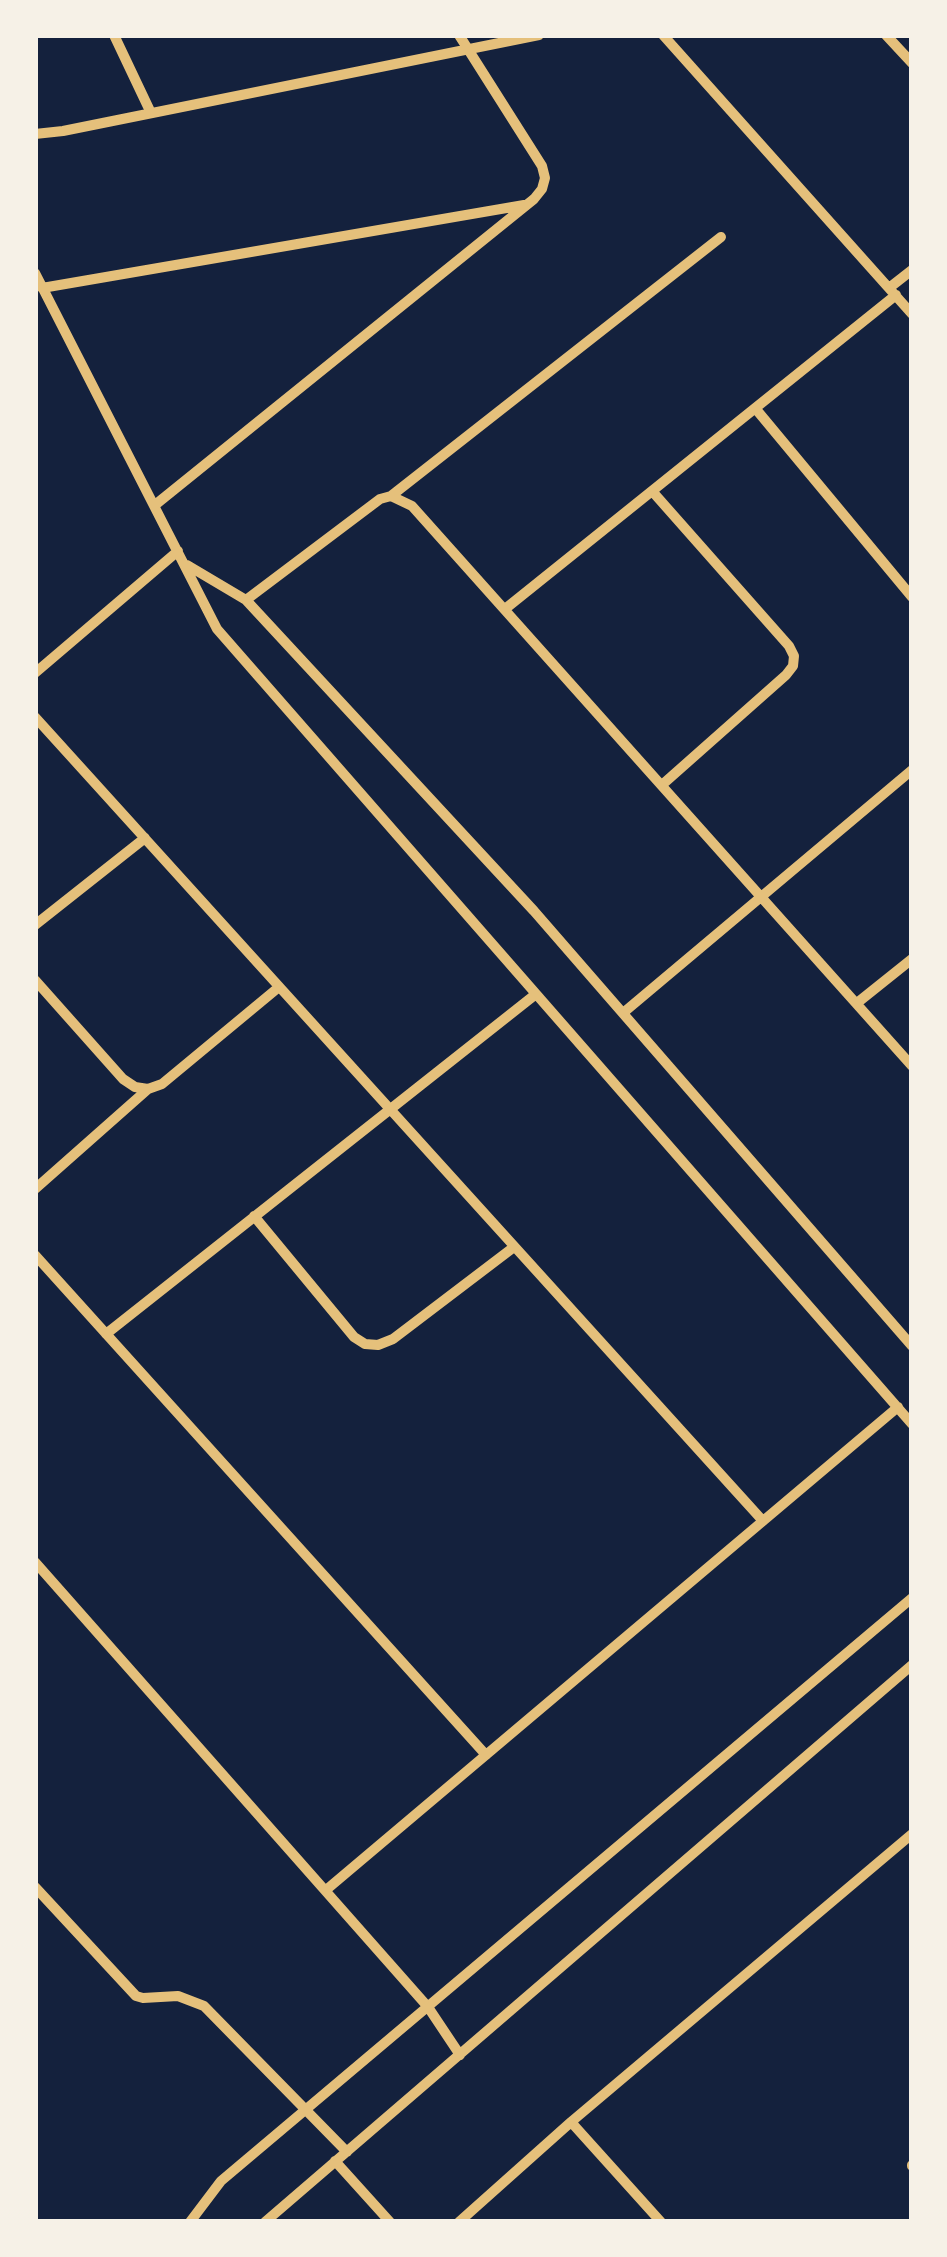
<!DOCTYPE html>
<html>
<head>
<meta charset="utf-8">
<style>
  body { margin:0 }
  #map { position:relative; width:947px; height:2257px; overflow:hidden; background:#14213d; font-family:Figtree,sans-serif }
  canvas { display:block }
  .frame { position:absolute; inset:0; border:38px solid #f6f1e7; pointer-events:none }
</style>
</head>
<body>
<div id="map">
<canvas width="947" height="2257"></canvas>
<div class="frame"></div>
</div>
<script>
const ctx = document.querySelector('canvas').getContext('2d');
ctx.lineJoin = 'round';
const poly = rows => new Path2D(rows.map(r => 'M' + r).join(''));
function trace(path, color, width, dash) { ctx.strokeStyle = color; ctx.lineWidth = width; ctx.lineCap = dash ? 'butt' : 'round'; ctx.setLineDash(dash || []); ctx.stroke(path); }
trace(poly([
  [114,35,151,113],
  [663,35,912,314],
  [886,35,912,63],
  [35,134,63,131,539,35],
  [35,273,217,629,912,1424],
  [42,288,524,205],
  [889,288,912,270],
  [755,408,912,597],
  [652,491,789,646,794,656,793,666,786,675,663,784],
  [391,496,721,237],
  [155,505,534,199,542,189,545,178,542,166,459,35],
  [187,565,246,600,534,911,912,1346],
  [246,600,380,499,391,496,412,506,912,1066],
  [505,609,896,295],
  [35,673,178,551],
  [35,717,763,1521],
  [35,925,145,838],
  [35,980,123,1079,135,1087,148,1089,162,1084,279,987],
  [857,1003,912,959],
  [623,1013,912,770],
  [35,1189,148,1089],
  [254,1216,354,1337,365,1344,378,1345,393,1339,514,1247],
  [35,1255,486,1755],
  [106,1334,536,994],
  [35,1562,428,2007,460,2055],
  [35,1887,136,1996,143,1998,178,1996,204,2006,347,2152],
  [326,1890,898,1407],
  [571,2122,661,2222],
  [335,2161,390,2222],
  [912,2165,912,2166],
  [190,2222,221,2181,912,1598],
  [265,2222,912,1665],
  [459,2222,571,2122,912,1834]
]), '#e5c07b', 10);
</script>
</body>
</html>
